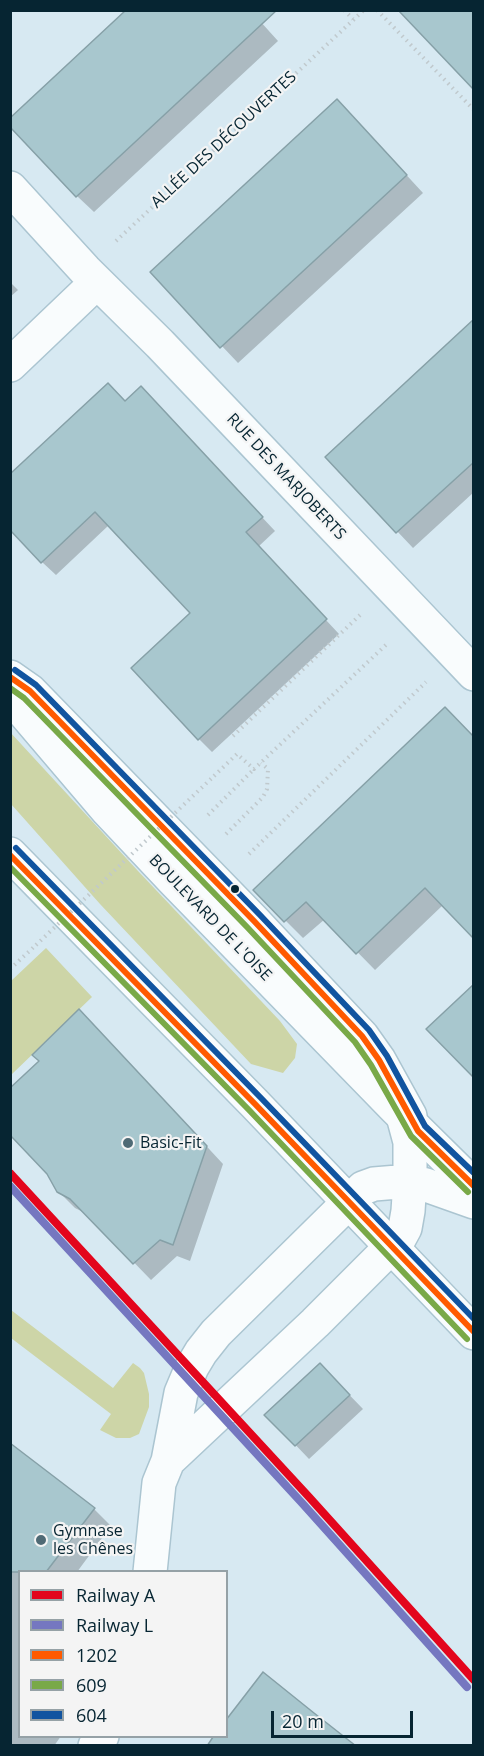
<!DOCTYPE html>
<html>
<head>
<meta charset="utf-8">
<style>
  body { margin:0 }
  #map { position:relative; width:484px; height:1756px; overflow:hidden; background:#d7e9f2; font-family:"Open Sans",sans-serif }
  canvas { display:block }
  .frame { position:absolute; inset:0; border:12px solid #062532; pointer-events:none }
  .legend { position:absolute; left:18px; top:1570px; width:210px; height:168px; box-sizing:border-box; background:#f4f4f4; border:2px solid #95a1a6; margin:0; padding:8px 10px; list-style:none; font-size:18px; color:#062532 }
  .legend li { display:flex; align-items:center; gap:12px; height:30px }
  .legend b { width:30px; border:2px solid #95a1a6 }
  .scale { position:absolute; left:271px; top:1711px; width:142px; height:27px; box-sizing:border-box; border:3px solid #062532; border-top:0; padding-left:8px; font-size:18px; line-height:21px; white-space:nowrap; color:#062532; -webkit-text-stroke:4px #f4f4f4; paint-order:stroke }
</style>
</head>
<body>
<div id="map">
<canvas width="484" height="1756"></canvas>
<div class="frame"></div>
<ul class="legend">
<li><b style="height:8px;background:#e3051c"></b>Railway A</li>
<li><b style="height:8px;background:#7577c0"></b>Railway L</li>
<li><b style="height:8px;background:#ff5a00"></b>1202</li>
<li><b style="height:8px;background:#79a948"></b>609</li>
<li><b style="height:8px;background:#1154a0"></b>604</li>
</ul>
<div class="scale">20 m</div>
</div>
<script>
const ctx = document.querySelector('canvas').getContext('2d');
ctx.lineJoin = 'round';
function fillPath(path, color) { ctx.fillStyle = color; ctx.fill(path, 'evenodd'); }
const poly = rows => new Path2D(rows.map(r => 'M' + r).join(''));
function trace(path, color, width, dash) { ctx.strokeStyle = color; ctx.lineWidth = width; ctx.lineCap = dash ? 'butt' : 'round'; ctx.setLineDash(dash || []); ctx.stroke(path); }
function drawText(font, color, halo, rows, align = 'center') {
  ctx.font = font + ' "Open Sans",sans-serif'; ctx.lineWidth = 4.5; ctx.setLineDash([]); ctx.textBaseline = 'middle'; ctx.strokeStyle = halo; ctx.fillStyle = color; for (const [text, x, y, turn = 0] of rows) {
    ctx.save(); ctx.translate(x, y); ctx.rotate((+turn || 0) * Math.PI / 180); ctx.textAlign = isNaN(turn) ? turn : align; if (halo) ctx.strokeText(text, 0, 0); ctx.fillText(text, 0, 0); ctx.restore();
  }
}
fillPath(poly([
  [10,732,138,871,280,1021,297,1044,295,1058,283,1073,251,1064,100,904,11,804],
  [46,948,92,997,11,1075,11,981],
  [11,1310,113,1388,133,1363,140,1368,144,1373,149,1394,149,1407,139,1434,130,1438,116,1438,100,1430,111,1414,11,1338]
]), '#cdd5a7');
fillPath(poly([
  [250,10,278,41,94,212,77,196],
  [353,117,423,193,238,363,152,272],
  [10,282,18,290,10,297],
  [474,321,474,492,413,548,327,457],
  [154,402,275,531,258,547,339,634,212,752,199,739,192,613,109,525,56,575,42,562,125,403],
  [445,709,443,905,375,970,325,919,303,938,255,890],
  [96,1027,223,1164,190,1261,177,1256,151,1280,87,1214,75,1208,58,1191],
  [333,1378,363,1409,309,1459,267,1415],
  [10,1445,94,1509,111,1526,77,1572,20,1572,20,1736,61,1736,54,1746,10,1746]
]), '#0003');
const building = poly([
  [126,10,277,10,76,197,10,127,10,118,126,10],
  [398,10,474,10,474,90,398,10],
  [337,99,407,175,220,348,150,272,337,99],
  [474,319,474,462,396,533,325,457,474,319],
  [108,383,125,401,141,386,263,517,246,532,327,619,198,740,131,668,190,613,95,512,41,563,10,530,10,474,108,383],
  [445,707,474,737,474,939,425,888,356,954,306,902,284,922,253,890,445,707],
  [474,984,474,1078,426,1029,474,984],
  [79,1009,207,1146,173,1245,160,1240,133,1264,70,1199,57,1192,47,1174,10,1135,10,1088,39,1061,32,1055,79,1009],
  [320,1363,350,1395,295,1446,264,1415,320,1363],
  [10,1443,95,1508,46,1572,10,1572,10,1443],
  [263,1672,314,1713,356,1746,207,1746,213,1737,226,1737,226,1720,263,1672]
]);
fillPath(building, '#a8c7ce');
trace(building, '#86a0a7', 1.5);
const minor = poly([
  [10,188,85,270,160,344,474,674],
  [10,365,97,282],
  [10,677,30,691,254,921,362,1036,379,1060,410,1116],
  [168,1461,315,1323,399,1239,405,1228,408,1211,410,1181,410,1142,403,1116],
  [150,1572,159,1483,168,1461,181,1393,192,1367,201,1352,216,1333,363,1188,374,1184,410,1181,426,1185,474,1202],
  [95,1746,102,1736]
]);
const major = poly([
  [10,696,108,811,173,880,395,1108,474,1186],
  [10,854,255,1104,474,1333]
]);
trace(minor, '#abc5d1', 36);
trace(major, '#abc5d1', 36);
trace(poly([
  [344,10,353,19],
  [377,10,474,110],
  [116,241,364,10],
  [473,588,474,588],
  [233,736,360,615],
  [214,776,237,754,254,769,388,643],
  [208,815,254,769],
  [226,834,263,797,267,789,268,769,261,763],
  [249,854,426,682],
  [10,969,36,945]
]), '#c0c9cd', 4, [1.5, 4.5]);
trace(minor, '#f9fcfd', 33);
trace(major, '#f9fcfd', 33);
trace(poly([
  [36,945,214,776]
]), '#c0c9cd', 4, [1.5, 4.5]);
trace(poly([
  [10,677,30,691,254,921,362,1036,379,1060,418,1131,474,1186],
  [10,855,255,1104,474,1332]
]), '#ff5a00', 6);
trace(poly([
  [10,688,24,698,247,927,355,1042,371,1065,411,1136,468,1192],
  [10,867,249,1110,467,1339]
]), '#79a948', 6);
trace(poly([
  [15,670,36,685,260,915,369,1030,387,1056,425,1126,474,1173],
  [16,848,261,1098,474,1319]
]), '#1154a0', 6);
trace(poly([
  [10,1173,309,1497,474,1680]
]), '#e3051c', 8);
trace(poly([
  [10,1186,302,1503,467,1687]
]), '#7577c0', 8);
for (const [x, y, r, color] of [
  [235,889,5,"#062532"],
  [128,1143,6,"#4f6a75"],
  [41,1540,6,"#4f6a75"]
]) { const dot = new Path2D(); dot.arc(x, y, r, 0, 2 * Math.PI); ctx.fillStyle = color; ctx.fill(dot); trace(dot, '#f4f4f4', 2); }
drawText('16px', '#062532', '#f4f4f4', [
  ["ALLÉE DES DÉCOUVERTES",224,140,-43],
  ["RUE DES MARJOBERTS",286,477,47],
  ["BOULEVARD DE L'OISE",210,918,46]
]);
drawText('16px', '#062532', '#f4f4f4', [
  ["Basic-Fit",140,1143],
  ["Gymnase",53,1531],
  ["les Chênes",53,1549]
], 'left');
</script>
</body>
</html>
